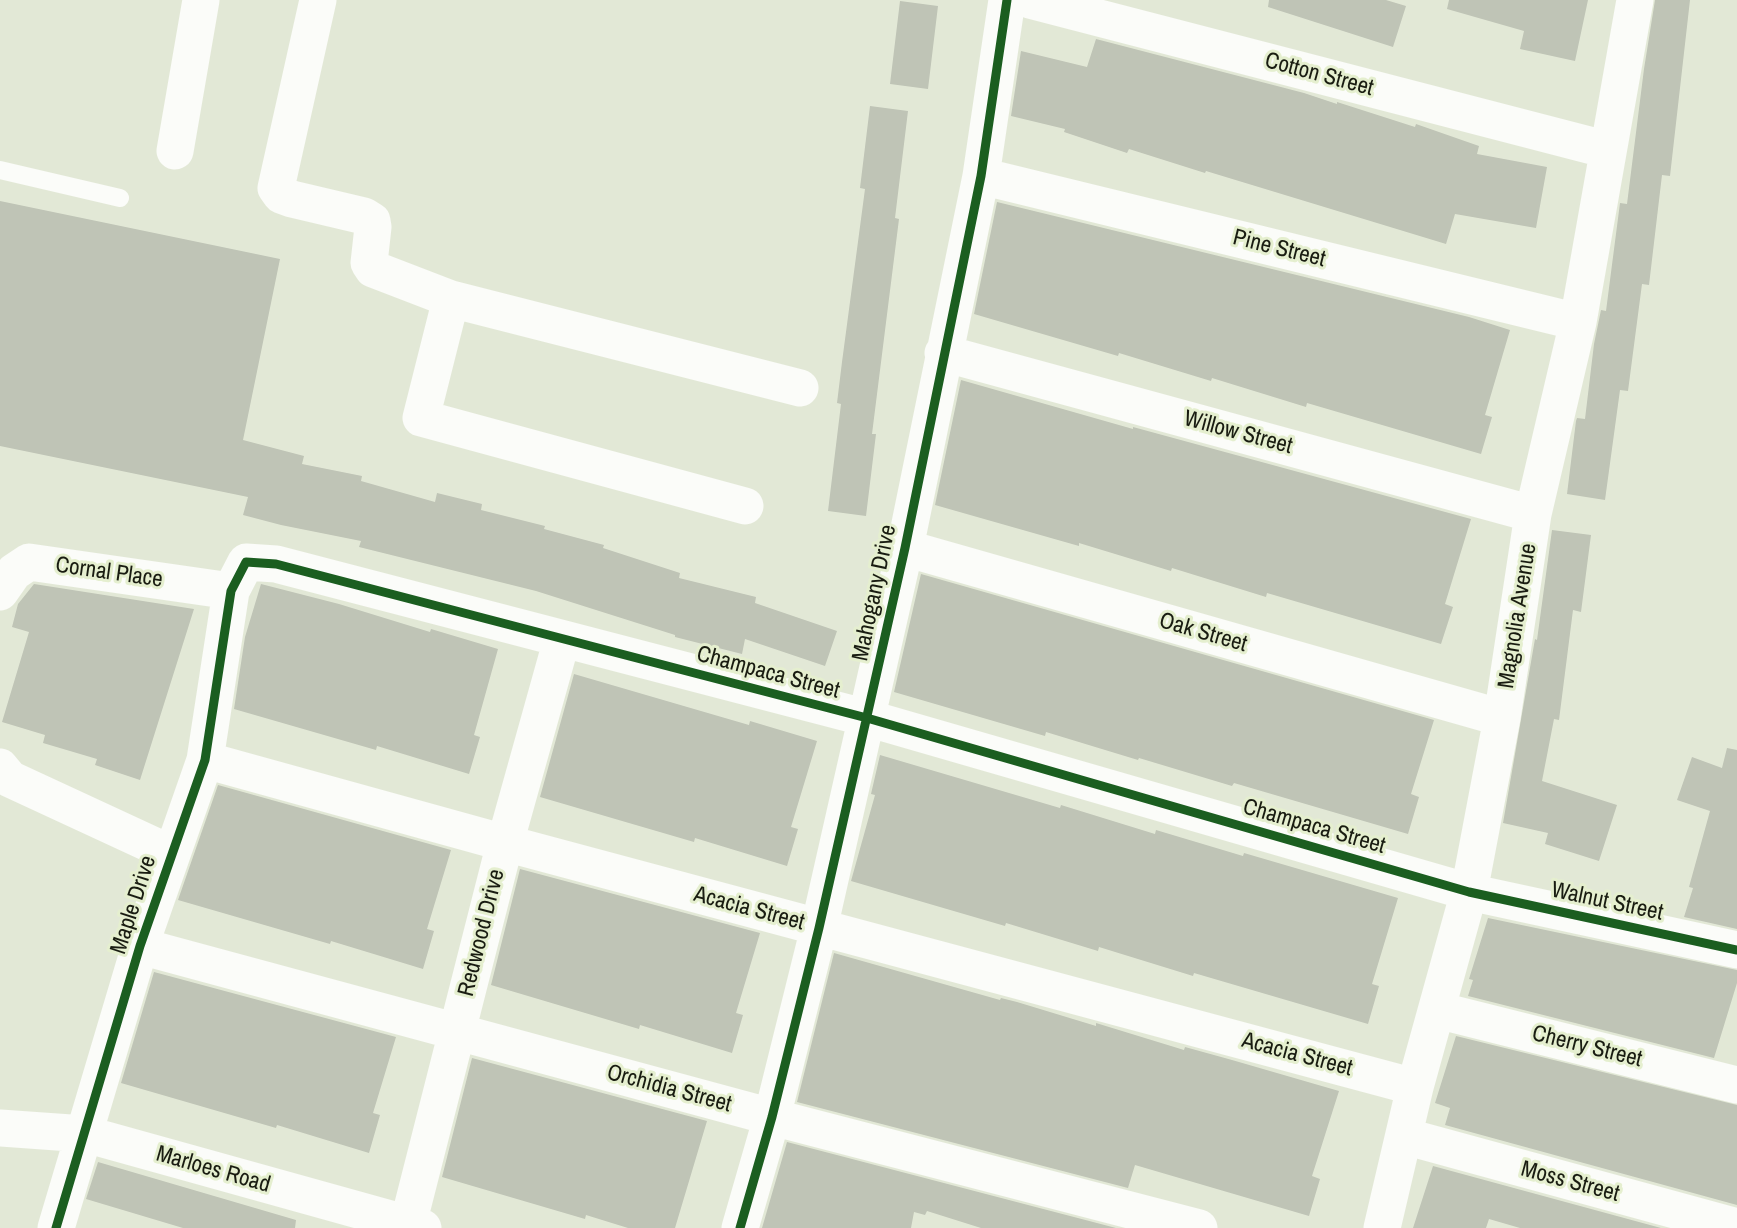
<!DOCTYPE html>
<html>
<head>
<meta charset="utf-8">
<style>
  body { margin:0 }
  canvas { display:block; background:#e2e8d6 }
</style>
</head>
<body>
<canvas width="1737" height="1228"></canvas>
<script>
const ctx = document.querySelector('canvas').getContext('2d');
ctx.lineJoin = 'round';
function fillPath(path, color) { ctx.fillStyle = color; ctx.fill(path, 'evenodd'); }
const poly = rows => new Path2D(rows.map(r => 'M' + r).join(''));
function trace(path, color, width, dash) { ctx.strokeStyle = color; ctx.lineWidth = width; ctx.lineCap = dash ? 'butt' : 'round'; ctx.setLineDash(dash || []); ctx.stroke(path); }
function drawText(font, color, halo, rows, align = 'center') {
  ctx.font = font + ' "Archivo Narrow",sans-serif'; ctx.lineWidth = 6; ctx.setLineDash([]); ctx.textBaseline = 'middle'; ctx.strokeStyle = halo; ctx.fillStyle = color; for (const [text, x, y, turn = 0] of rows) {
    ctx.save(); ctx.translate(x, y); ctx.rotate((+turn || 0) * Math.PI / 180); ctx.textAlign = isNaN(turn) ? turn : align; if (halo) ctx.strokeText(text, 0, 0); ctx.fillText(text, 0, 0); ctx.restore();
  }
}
fillPath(poly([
  [1269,0,1386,0,1406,6,1393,47,1268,7],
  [1449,0,1588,0,1575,61,1520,49,1524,31,1447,9],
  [1655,0,1690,0,1670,176,1662,175,1649,285,1642,284,1628,391,1620,390,1605,500,1567,494,1576,421,1577,418,1585,419,1594,344,1601,310,1606,311,1620,203,1627,204,1644,69],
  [900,1,938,6,928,89,890,84],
  [1096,39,1304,93,1337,104,1337,102,1415,127,1416,124,1479,146,1477,154,1547,167,1536,228,1455,214,1446,244,1206,171,1205,173,1129,149,1127,153,1064,132,1065,129,1011,116,1021,51,1087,67],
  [870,106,908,111,895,218,899,219,872,434,876,434,866,516,828,511,841,404,837,403,842,362,865,189,860,188],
  [0,201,280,259,243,440,304,456,302,464,362,476,361,481,435,502,437,493,482,504,481,510,545,526,544,529,604,545,603,548,680,573,679,578,756,597,755,603,837,631,825,666,745,639,742,654,675,637,675,635,536,591,359,547,361,541,281,525,243,515,248,497,0,446],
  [997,202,1469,317,1510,330,1485,415,1492,417,1481,454,1307,403,1306,407,1212,378,1211,381,1119,353,1118,356,974,314],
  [961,380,1133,429,1133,427,1471,519,1445,604,1453,607,1441,644,1267,593,1266,597,1172,568,1171,571,1079,543,1079,546,935,505],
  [1552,530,1591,535,1581,612,1573,610,1559,720,1554,719,1542,781,1617,805,1599,861,1545,844,1548,833,1503,823,1535,639,1537,640],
  [921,574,1434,720,1411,794,1419,797,1408,834,1234,783,1232,786,1139,758,1138,760,1046,732,1045,736,894,692],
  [34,584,194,609,140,780,95,765,97,759,43,743,45,735,2,722,29,632,12,627,18,604],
  [261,584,339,604,430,632,431,629,498,649,474,735,480,737,469,774,377,746,376,750,234,709,245,637],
  [574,674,749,725,750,721,817,741,791,827,798,829,787,866,695,838,694,842,540,797],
  [1727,748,1737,750,1737,929,1684,917,1693,888,1689,887,1710,811,1677,800,1692,757,1722,768],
  [880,755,1060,808,1061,805,1155,834,1156,830,1243,856,1244,853,1398,898,1372,984,1379,986,1368,1024,1194,973,1193,976,1099,947,1098,951,1006,923,1005,926,851,881,875,795,871,794],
  [218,785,451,850,427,929,434,931,423,969,331,941,330,944,178,900],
  [520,869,760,933,736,1013,743,1015,732,1053,640,1025,639,1029,491,985],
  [1488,918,1737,970,1737,983,1714,1058,1468,996,1473,980,1469,979],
  [834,953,1000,1000,1001,998,1017,1002,1096,1026,1096,1023,1184,1050,1185,1047,1232,1060,1339,1091,1312,1176,1320,1179,1309,1216,1135,1165,1128,1188,797,1102],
  [154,972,396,1037,373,1113,380,1115,369,1153,277,1125,276,1128,121,1083],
  [1456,1036,1737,1105,1737,1205,1445,1125,1450,1108,1435,1103],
  [472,1058,707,1121,675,1228,628,1228,586,1215,585,1219,442,1177],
  [787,1142,1116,1228,981,1228,927,1211,925,1215,914,1212,911,1228,762,1228],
  [98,1162,296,1220,295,1228,183,1228,86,1199],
  [1433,1166,1661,1228,1520,1228,1489,1219,1486,1228,1413,1228]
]), '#bfc4b6');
trace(poly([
  [0,170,120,198]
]), '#fbfcf9', 18);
trace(poly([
  [318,0,276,188,281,195,292,199,364,216,372,221,373,227,369,263,373,269,451,299,800,388],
  [1030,0,1608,150],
  [175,151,201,0],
  [981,176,1578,322],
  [451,299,421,418,745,506],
  [943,353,1533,514],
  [905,548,1502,718],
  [0,592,14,572,29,562,231,591],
  [205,760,505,843,1415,1087],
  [0,767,10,779,172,854],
  [140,946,772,1117,1199,1228],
  [1437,1010,1737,1085],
  [0,1128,85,1134,423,1228],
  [1404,1136,1737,1227],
  [56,1228,140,946,205,760,231,591,246,562,276,564,867,718,1469,892,1737,950],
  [407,1228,505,843,562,639],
  [740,1228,772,1117,819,928,905,548,981,176,1007,0],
  [1382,1228,1415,1087,1469,892,1502,718,1533,514,1578,322,1635,0]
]), '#fbfcf9', 37);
trace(poly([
  [56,1228,140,946,205,760,231,591,246,562,276,564,867,718,1469,892,1737,950],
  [740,1228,772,1117,819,928,905,548,981,176,1007,0]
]), '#1b5e20', 9);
drawText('23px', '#191c11', '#e5efcf', [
  ["Cotton Street",1319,75,15],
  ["Pine Street",1279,249,14],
  ["Willow Street",1238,433,15],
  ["Cornal Place",109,573,8],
  ["Mahogany Drive",875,593,-78],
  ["Magnolia Avenue",1518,616,-81],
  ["Oak Street",1203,633,16],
  ["Champaca Street",768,673,15],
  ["Champaca Street",1314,827,16],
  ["Walnut Street",1607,902,12],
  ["Maple Drive",134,905,-72],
  ["Acacia Street",749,909,15],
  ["Redwood Drive",482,933,-76],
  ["Cherry Street",1587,1047,14],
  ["Acacia Street",1297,1055,15],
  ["Orchidia Street",669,1089,15],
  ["Marloes Road",213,1170,16],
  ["Moss Street",1570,1182,15]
]);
</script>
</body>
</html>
